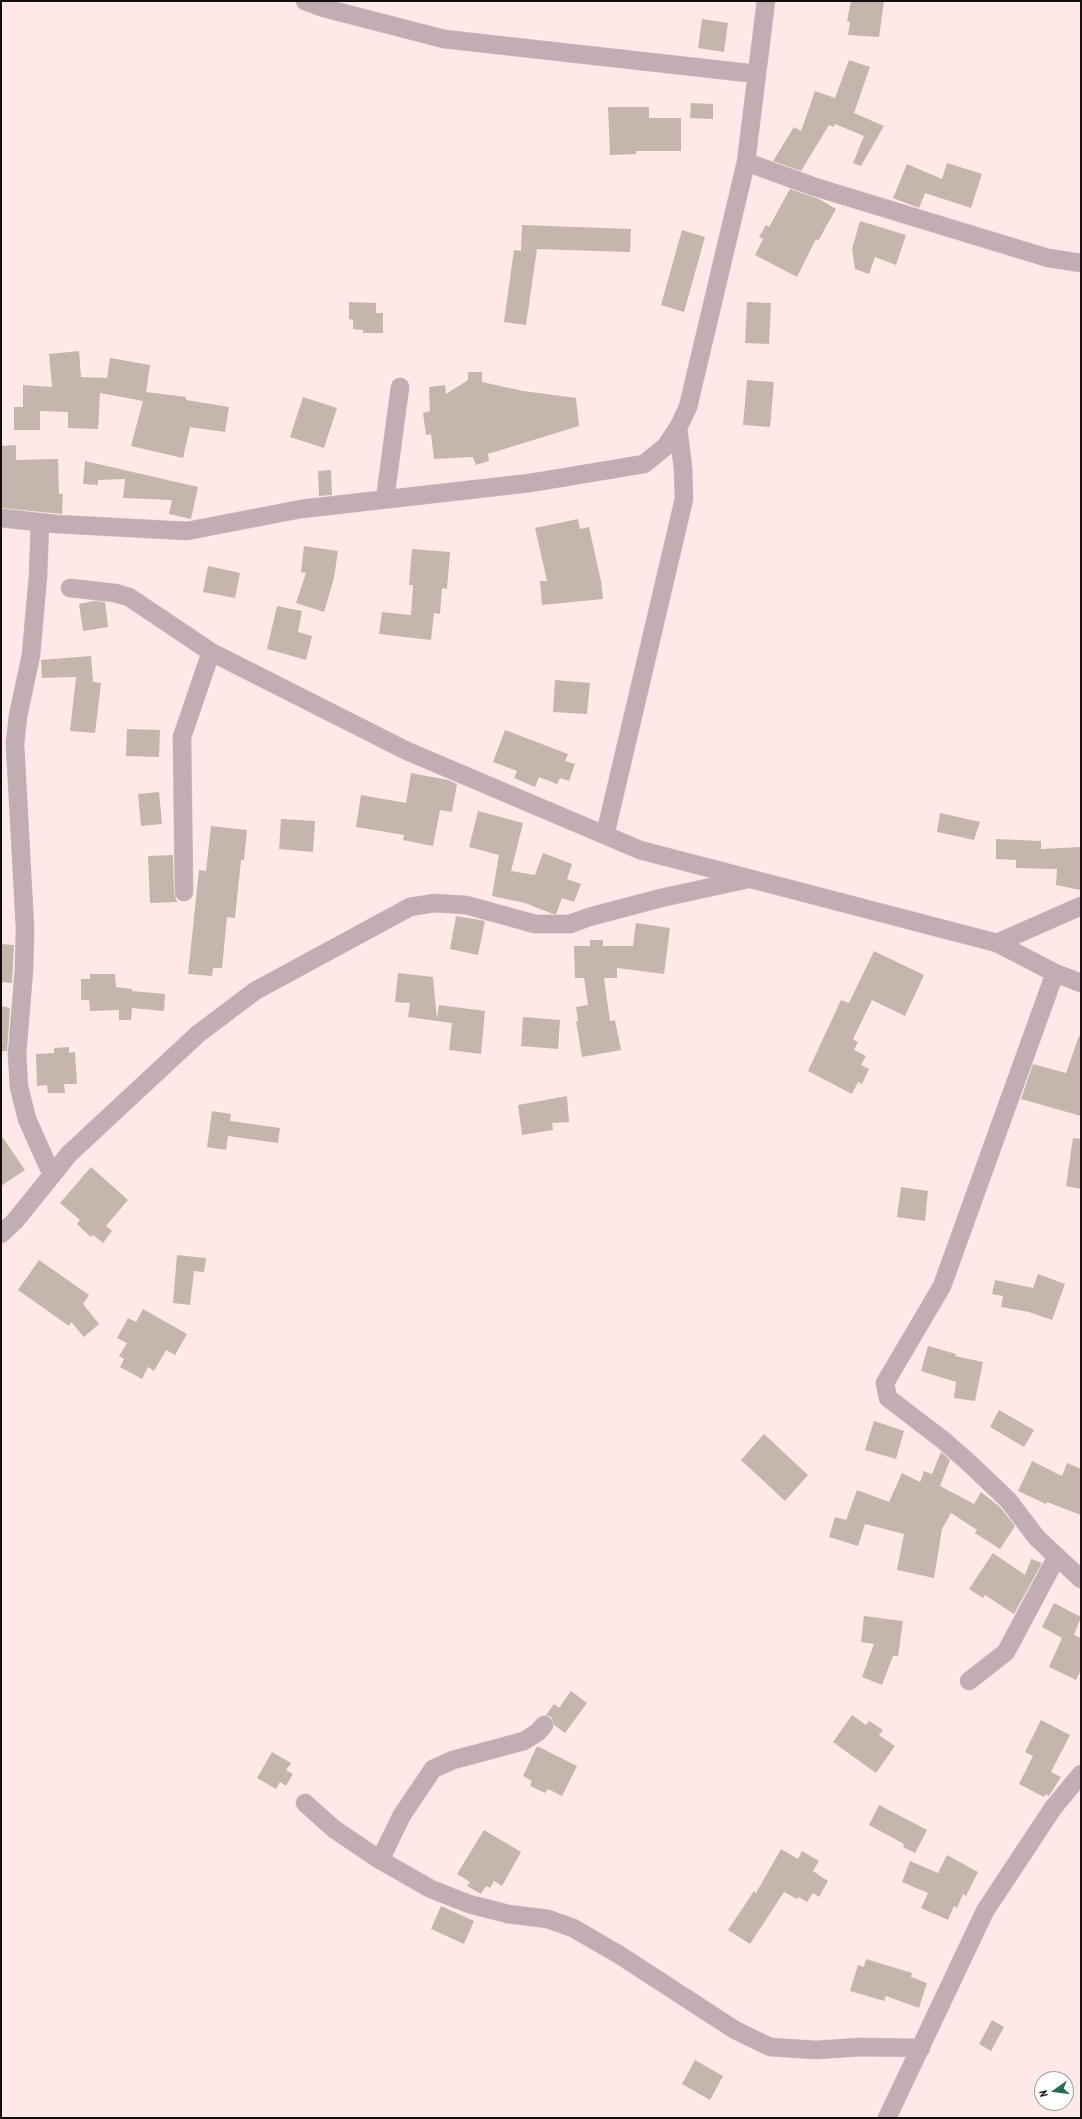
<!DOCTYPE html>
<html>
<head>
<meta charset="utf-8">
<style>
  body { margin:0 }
  #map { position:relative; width:1082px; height:2119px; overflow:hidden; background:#fee9e8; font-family:"PT Sans Narrow",sans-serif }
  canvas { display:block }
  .frame { position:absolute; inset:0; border:2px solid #150f0f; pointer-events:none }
  .north { position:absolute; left:1034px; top:2071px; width:40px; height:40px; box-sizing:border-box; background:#fff; border:1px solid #a19f9f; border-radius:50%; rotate:256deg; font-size:11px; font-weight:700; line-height:16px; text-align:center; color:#150f0f }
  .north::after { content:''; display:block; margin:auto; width:14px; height:18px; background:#2a6a57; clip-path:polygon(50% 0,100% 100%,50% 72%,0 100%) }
</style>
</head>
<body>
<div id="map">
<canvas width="1082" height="2119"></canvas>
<div class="frame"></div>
<div class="north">N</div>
</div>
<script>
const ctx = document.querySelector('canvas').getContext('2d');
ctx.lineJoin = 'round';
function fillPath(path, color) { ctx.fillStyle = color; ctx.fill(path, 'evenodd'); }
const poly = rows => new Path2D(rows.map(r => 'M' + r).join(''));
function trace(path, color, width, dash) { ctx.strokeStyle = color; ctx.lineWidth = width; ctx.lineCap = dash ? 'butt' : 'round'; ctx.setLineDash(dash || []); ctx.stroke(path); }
fillPath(poly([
  [851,1,884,1,879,37,848,35,850,22,847,21],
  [702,19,728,23,724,52,698,48],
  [849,60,870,67,854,113,884,126,861,166,853,163,864,136,835,124,834,127,829,125,801,171,773,161,794,127,801,131,815,91,835,98],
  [691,103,713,104,713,119,690,118],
  [608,107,649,107,649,118,681,118,681,151,636,151,636,154,610,155],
  [947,163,982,174,971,208,925,193,919,208,893,198,907,164,942,179],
  [790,189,819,199,836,209,818,241,816,239,797,277,755,255,763,239,759,237,766,225,769,227],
  [860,221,906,235,896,265,875,257,869,274,855,269,852,249],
  [522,225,631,229,630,252,537,249,526,325,504,322,514,250,521,251],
  [682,230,705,237,684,312,661,305],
  [349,302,376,303,376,313,383,313,383,333,363,333,363,330,353,329,353,320,349,319],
  [747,302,771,303,769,344,745,343],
  [79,351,81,377,107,378,110,358,150,365,146,392,186,397,186,400,229,407,225,432,190,427,183,458,131,446,143,401,100,393,98,429,68,428,68,412,40,411,40,430,14,430,14,407,23,407,23,385,52,387,49,354],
  [468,372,482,372,482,382,523,391,576,398,579,426,488,454,489,461,476,465,473,457,434,459,431,434,426,435,423,413,430,411,429,387,445,385,446,394,468,380],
  [747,380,774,382,770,427,743,425],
  [303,397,337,408,324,448,290,437],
  [16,445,16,460,58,459,59,494,63,494,62,514,1,508,1,446],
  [85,461,198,487,191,519,169,514,172,500,123,498,125,479,98,480,98,485,83,484],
  [331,470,332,495,319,496,318,471],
  [578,519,580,529,589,527,601,581,603,599,542,605,540,581,547,581,535,528],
  [304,546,338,551,334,578,324,612,296,603,306,573,301,572],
  [412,549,450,552,447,589,442,588,440,614,434,613,431,640,379,634,382,612,411,615,413,585,409,585],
  [208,566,240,573,235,598,203,592],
  [94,601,105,602,108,627,83,631,79,604],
  [277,606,302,611,298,632,312,636,306,660,267,649],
  [91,656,93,682,101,683,95,733,70,731,76,677,42,678,41,660],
  [555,680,590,683,587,714,553,712],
  [127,729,160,730,159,757,126,756],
  [505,730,568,754,565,761,575,764,569,781,560,778,557,784,539,777,535,787,514,778,517,771,493,762],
  [411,773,448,780,457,784,452,812,440,810,433,846,403,840,404,835,356,827,361,795,406,803],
  [159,792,162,824,141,826,138,794],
  [478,811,523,823,511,871,535,875,543,853,572,864,567,879,581,884,574,902,562,898,556,914,553,914,525,903,492,896,499,855,469,847],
  [940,813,980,822,974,840,937,832],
  [281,819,315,821,313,852,279,849],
  [211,826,247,830,244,860,241,860,235,918,227,917,222,968,213,968,212,976,188,974,199,870,206,871],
  [996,839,1041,841,1041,849,1081,847,1081,890,1056,885,1057,869,1016,868,1016,860,996,859],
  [173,855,174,892,177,902,150,903,148,856],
  [456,916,485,921,478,955,450,949],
  [636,923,670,928,664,974,617,968,617,978,604,978,610,1021,615,1020,621,1050,582,1057,576,1021,578,1021,576,1007,588,1005,584,978,575,978,574,946,590,946,590,940,603,940,603,946,633,946],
  [1,944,14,945,12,983,1,982],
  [874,951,924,975,905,1016,872,1000,853,1039,858,1042,854,1050,866,1056,861,1065,869,1069,862,1084,858,1082,852,1094,808,1071,841,1000,849,1003],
  [398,973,433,977,437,1019,439,1005,485,1011,481,1054,449,1050,452,1023,408,1017,410,1003,395,1002],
  [90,974,115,974,116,987,132,989,132,991,165,994,164,1011,132,1008,131,1020,119,1020,119,1010,90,1011,89,1000,81,1000,81,979,90,979],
  [1,1006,10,1008,7,1051,1,1051],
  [523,1017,560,1020,558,1049,521,1046],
  [1079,1036,1081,1036,1081,1116,1021,1099,1033,1064,1066,1073],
  [69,1047,69,1053,75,1052,77,1084,64,1084,65,1093,48,1093,47,1085,37,1086,36,1054,54,1053,54,1048],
  [567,1096,569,1122,552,1123,553,1130,522,1135,518,1105],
  [212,1111,231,1114,230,1121,280,1128,278,1143,228,1136,226,1150,207,1147],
  [1,1135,25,1170,1,1186],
  [1073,1138,1081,1139,1081,1189,1066,1186],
  [91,1167,128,1200,106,1226,112,1231,103,1243,93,1235,91,1237,77,1224,80,1220,60,1203],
  [901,1187,928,1191,925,1221,897,1217],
  [177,1255,206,1258,204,1272,194,1271,190,1305,173,1303],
  [39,1260,89,1295,83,1304,99,1324,84,1337,71,1322,69,1326,18,1290],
  [1038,1274,1065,1284,1052,1320,1029,1312,1001,1307,1003,1296,992,1294,995,1280,1033,1288],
  [143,1309,187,1334,175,1355,166,1350,154,1371,148,1367,142,1379,120,1367,124,1359,119,1356,127,1343,117,1338,128,1318,136,1322],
  [928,1346,956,1354,955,1356,983,1362,975,1401,954,1398,956,1382,921,1371],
  [999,1410,1034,1430,1024,1447,990,1427],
  [874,1421,904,1431,896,1459,865,1450],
  [764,1434,808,1475,785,1501,741,1460],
  [941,1452,950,1460,940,1486,974,1504,981,1492,1000,1507,1015,1526,1000,1549,975,1533,977,1530,951,1513,942,1529,934,1578,897,1570,904,1534,865,1524,858,1546,829,1537,835,1517,846,1520,857,1490,889,1502,902,1473,920,1482,924,1471,932,1474],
  [1032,1461,1062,1476,1067,1463,1081,1469,1081,1515,1047,1502,1046,1504,1018,1491],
  [993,1553,1025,1575,1031,1559,1042,1563,1014,1614,985,1595,983,1598,969,1589],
  [1054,1603,1081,1617,1074,1635,1081,1638,1081,1670,1076,1680,1049,1667,1062,1638,1042,1627],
  [864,1616,903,1621,898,1656,893,1656,882,1685,862,1677,874,1644,861,1642],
  [571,1691,587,1703,565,1733,554,1725,551,1717,546,1715,554,1704,559,1708],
  [852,1715,866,1725,869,1721,883,1730,879,1735,895,1746,876,1773,833,1742],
  [1041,1720,1070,1735,1051,1772,1061,1777,1049,1796,1046,1794,1044,1797,1019,1784,1033,1756,1025,1752],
  [537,1746,577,1766,562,1796,548,1789,545,1793,530,1786,532,1781,523,1776],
  [272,1752,291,1763,286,1770,293,1774,286,1786,280,1782,276,1789,257,1778],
  [879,1805,927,1830,915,1853,903,1847,904,1844,869,1825],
  [484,1830,521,1852,502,1886,494,1881,490,1888,486,1886,481,1894,467,1886,470,1882,457,1874],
  [781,1849,798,1859,802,1851,819,1861,813,1871,828,1881,819,1897,813,1893,807,1902,799,1897,797,1899,784,1892,750,1944,728,1930,754,1891,756,1893],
  [947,1855,978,1872,966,1896,963,1894,957,1908,954,1906,948,1920,921,1908,928,1893,902,1882,910,1861,938,1873],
  [441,1906,474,1921,464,1944,431,1929],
  [866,1959,912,1973,911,1977,927,1983,919,2008,886,1996,884,2001,850,1991,858,1965,864,1967],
  [992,2020,1004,2027,991,2051,979,2044],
  [695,2060,723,2076,710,2100,682,2084]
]), '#c6b5ad');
const street = poly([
  [305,1,324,8,444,39,757,74],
  [746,162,815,187,1048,258,1081,263],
  [385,499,400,387],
  [1,518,56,524,187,531,301,509,530,483,644,464,665,447,678,428,688,407,746,162,766,1],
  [40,522,38,576,31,655,18,716,15,744,25,928,24,970,17,1054,19,1087,27,1119,52,1175],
  [70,588,115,593,129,597,211,652],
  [605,835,684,499,683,468,678,428],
  [184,892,182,737,211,652,407,751,640,850,997,943,1055,973,1081,983],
  [997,943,1081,906],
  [1055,973,942,1286,885,1383,888,1398,943,1440,967,1461,1008,1500,1037,1538,1081,1579],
  [1,1234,15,1221,69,1154,198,1034,255,991,410,907,434,903,466,905,535,924,570,924,589,917,661,898,748,879],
  [969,1681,1006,1652,1056,1558],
  [305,1803,334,1829,380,1860,431,1889,469,1904,508,1914,548,1919,573,1928,618,1954,735,2030,770,2047,816,2050,860,2047,921,2048],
  [380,1860,402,1815,433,1769,453,1760,524,1741,538,1732,544,1725],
  [887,2118,985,1911,1053,1808,1081,1774]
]);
trace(street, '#d9c6c5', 19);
trace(street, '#c2adb5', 18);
</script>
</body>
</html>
